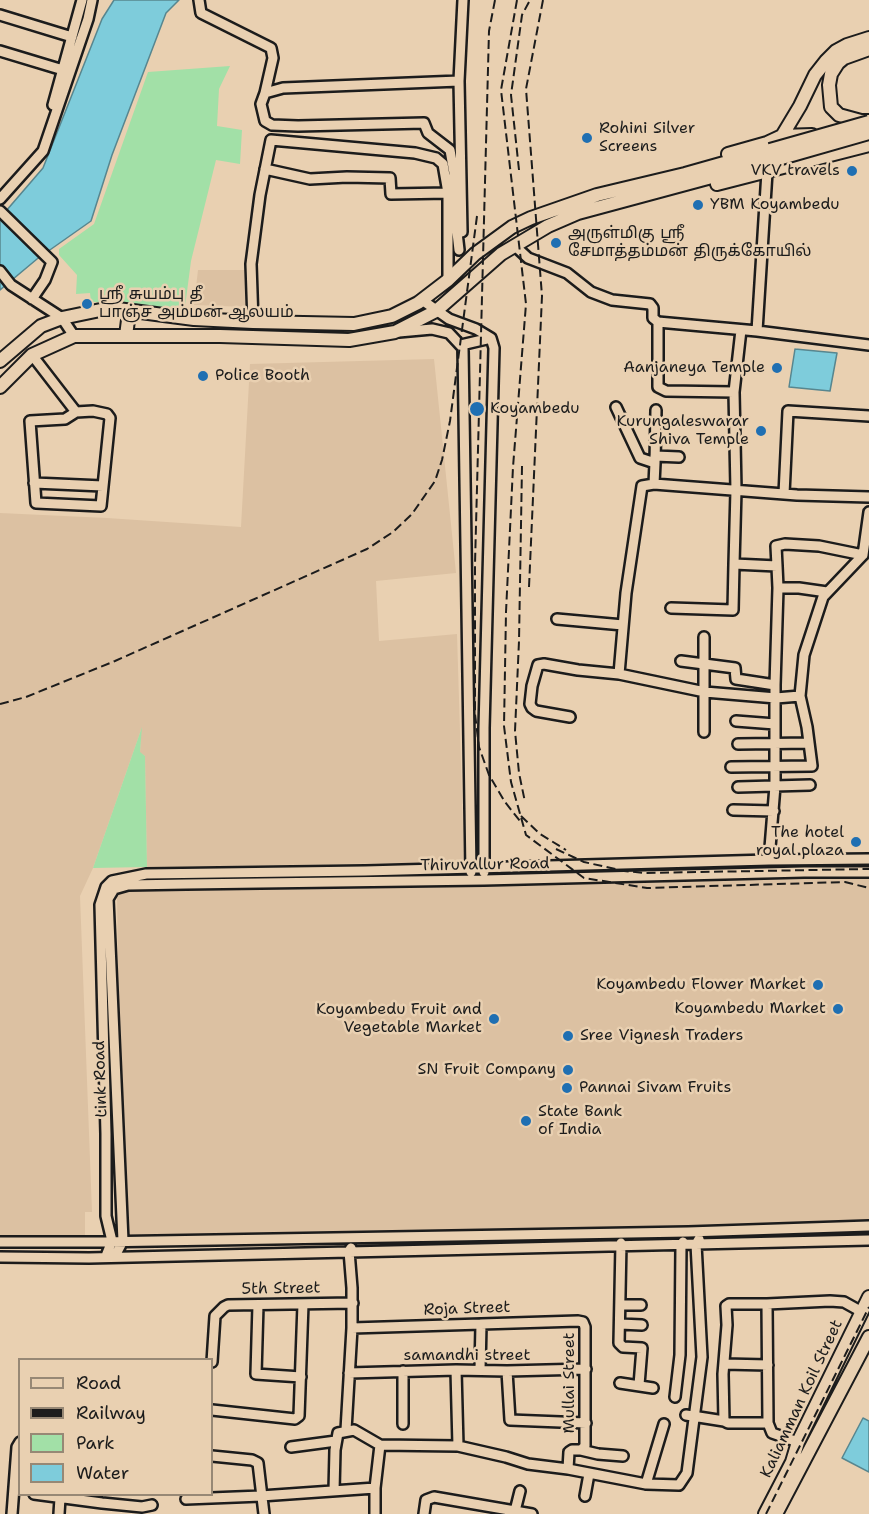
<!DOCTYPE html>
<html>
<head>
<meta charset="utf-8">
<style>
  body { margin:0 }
  #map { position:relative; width:869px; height:1514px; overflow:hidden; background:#e9d0b1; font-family:"Shantell Sans",sans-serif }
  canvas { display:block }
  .legend { position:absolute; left:18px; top:1358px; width:195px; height:138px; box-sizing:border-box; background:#e9d0b1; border:2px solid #978875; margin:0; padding:8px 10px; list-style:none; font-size:18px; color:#1c1c1c }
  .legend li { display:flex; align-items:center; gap:12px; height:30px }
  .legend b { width:30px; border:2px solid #978875 }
</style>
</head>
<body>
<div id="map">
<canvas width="869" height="1514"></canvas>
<ul class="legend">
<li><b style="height:8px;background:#e9d0b1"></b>Road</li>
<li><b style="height:8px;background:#1c1c1c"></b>Railway</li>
<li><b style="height:16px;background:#a2e0a7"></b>Park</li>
<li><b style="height:16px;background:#7eccdb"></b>Water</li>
</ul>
</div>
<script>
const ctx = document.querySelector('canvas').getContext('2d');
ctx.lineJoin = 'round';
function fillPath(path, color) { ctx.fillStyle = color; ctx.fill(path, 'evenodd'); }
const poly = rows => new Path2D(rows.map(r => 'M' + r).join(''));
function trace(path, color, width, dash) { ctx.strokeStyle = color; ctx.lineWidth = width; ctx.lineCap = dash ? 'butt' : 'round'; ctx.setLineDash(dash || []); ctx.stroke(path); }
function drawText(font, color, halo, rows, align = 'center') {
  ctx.font = font + ' "Shantell Sans","Noto Sans Tamil",sans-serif'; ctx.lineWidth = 5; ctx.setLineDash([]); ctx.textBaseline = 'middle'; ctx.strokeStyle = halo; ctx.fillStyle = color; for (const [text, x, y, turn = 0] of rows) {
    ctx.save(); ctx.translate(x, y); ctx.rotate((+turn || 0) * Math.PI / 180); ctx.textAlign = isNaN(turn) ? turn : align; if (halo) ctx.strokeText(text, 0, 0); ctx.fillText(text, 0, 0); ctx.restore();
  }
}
fillPath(poly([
  [198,270,248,270,247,307,194,305],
  [434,359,456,573,376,581,379,641,457,634,464,862,147,867,145,756,140,753,141,730,93,868,80,896,92,1212,85,1212,85,1240,0,1240,0,513,107,518,241,527,250,364],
  [869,874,869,1228,121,1240,117,890]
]), '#dcc1a2');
fillPath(poly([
  [230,66,219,89,217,126,242,130,240,164,216,160,191,261,185,307,148,308,130,303,91,302,90,293,76,294,77,275,59,255,59,249,94,224,148,72],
  [142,727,140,752,145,756,147,867,93,868]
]), '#a2e0a7');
const water = poly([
  [114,0,179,0,166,13,112,155,91,221,37,259,0,290,0,218,43,168,102,19,114,0],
  [795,349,837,353,830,391,789,387,795,349],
  [863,1418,869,1421,869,1472,842,1458,863,1418]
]);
fillPath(water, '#7eccdb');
trace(water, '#57868f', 1.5);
const minor = poly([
  [199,0,201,13,271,48,273,58,265,93,261,104,265,121,272,125,298,126,424,123,428,133,450,150,454,173,454,206,459,250],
  [0,15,72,37],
  [0,51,63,70],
  [265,93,283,88,459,81],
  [53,105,82,0],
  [265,169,310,179,347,177,390,178,391,194,448,193],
  [0,199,43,151,88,19,92,0],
  [0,211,52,262,45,280,32,299],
  [462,232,459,81,463,0],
  [515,246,528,258,567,273,591,292,612,300,650,304,653,308,653,318,658,322,757,331,869,345],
  [0,271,11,285,62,318,74,336],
  [422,300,449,319,476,329,491,338,494,348,484,728,484,872],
  [253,322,251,264,260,195,271,140,415,153,436,158,443,164,448,193,448,280],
  [658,322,658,387,666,391,734,392],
  [741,330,734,392,736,490,734,564,777,566,776,546,785,544,819,546,863,555],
  [757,331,767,172],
  [399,332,432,329,449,333,463,348,471,872],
  [461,345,491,338],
  [32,355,76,412],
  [616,407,640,458,655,463,654,484],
  [93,411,107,414,110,418,101,506,36,503,30,421,65,419,76,412,93,411],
  [655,456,679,457],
  [655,463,656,410],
  [34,483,103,486],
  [784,494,788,411,869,416],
  [778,588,799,588,827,592],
  [671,608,733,610,734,564],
  [557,619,623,625],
  [704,637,704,732],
  [681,661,735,668,736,679,775,685],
  [619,674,626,593,642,486,654,484,797,495,869,497],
  [570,717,536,711,532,708,530,704,532,686,538,665,544,664,578,670,619,674,705,692,776,698,800,696],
  [736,721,775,724],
  [738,744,809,743],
  [731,767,812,766,807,727,800,696,804,655,823,597,863,555,869,512],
  [738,787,810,785],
  [733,810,774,811],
  [769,860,775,786,775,685,778,588,777,566],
  [0,1242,97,1242,688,1232,869,1226],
  [621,1243,619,1343,623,1347,642,1348,639,1385],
  [106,1256,112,1241,106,1216,106,1134,100,905,106,887,112,881,146,874,365,871,769,860,869,859],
  [115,1256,123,1241,108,899,114,889,128,885,186,884,484,880,804,872,869,872],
  [0,1257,89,1258,869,1240],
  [258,1305,256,1374,301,1377],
  [621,1305,641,1305],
  [620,1324,642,1325],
  [352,1328,578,1321,583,1322,585,1327,585,1446,581,1450,572,1450,569,1452,568,1469],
  [212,1362,215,1316,224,1307,228,1305,353,1303],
  [724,1364,768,1365],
  [456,1370,458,1446],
  [480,1370,481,1324],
  [403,1371,403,1424],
  [507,1371,510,1420,586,1423],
  [349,1373,456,1370,507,1371,586,1369],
  [620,1383,653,1388],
  [675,1397,680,1355,681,1245,683,1242],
  [212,1410,295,1419,299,1416,303,1304],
  [686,1415,724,1421,728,1423,768,1423],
  [724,1421,723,1374,727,1325,726,1306,729,1304,767,1304],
  [346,1430,352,1328,352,1288,349,1251,351,1248],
  [798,1442,772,1433,768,1423,767,1304,830,1301,844,1302,862,1312],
  [291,1447,336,1441],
  [581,1450,598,1454,623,1456],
  [212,1456,252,1460,258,1463,264,1514],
  [646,1484,664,1424],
  [334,1491,335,1450,338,1433,354,1430,380,1445,458,1446,506,1457,528,1464,568,1469,646,1484,679,1485,687,1473,702,1357,696,1244,699,1239],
  [34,1494,102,1503,142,1507,152,1505],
  [585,1496,589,1474],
  [186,1499,261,1496,375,1488],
  [515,1511,520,1491],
  [12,1514,17,1447,20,1442],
  [59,1514,60,1498],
  [375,1514,375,1488,380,1445],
  [424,1514,426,1500,434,1497,532,1514]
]);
const major = poly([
  [869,49,844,58,838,63,831,74,829,85,831,107,839,115,861,121,869,121],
  [782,136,800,106,815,75,826,61,836,51,847,45,869,38],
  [728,154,767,143,782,136,812,135],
  [717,184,869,145],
  [126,336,129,312],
  [0,361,41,326,62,318,110,308,194,319,253,322,354,324,392,316,418,303,448,280,475,254,512,227,531,218,597,195,685,174,770,150],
  [0,387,32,355,74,336,220,336,349,340,395,332,436,311,501,254,548,226,578,213,771,161],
  [765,1514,792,1462,798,1442,869,1297],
  [776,1514,869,1337]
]);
trace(minor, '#1c1c1c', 14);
trace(major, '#1c1c1c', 16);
trace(minor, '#e9d0b1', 9);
trace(major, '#e9d0b1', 12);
trace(poly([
  [495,0,489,31,485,182,475,564,475,714,479,747,489,775,505,802,520,821],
  [517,0,501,90,526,304,513,467,506,612,504,726,511,782,526,835,584,878,647,888,845,882,869,888],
  [519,170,511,95,522,15,530,0],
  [522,466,519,641,515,731,519,773,525,802],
  [529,587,542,296,526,89,543,0],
  [0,704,26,697,115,661,367,549,393,532,412,514,435,481,442,460,450,421,477,216],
  [521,816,540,834,566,850],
  [556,849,584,862,624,871,646,873,869,869],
  [766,1514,869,1307]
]), '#1c1c1c', 2, [9, 4.5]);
const majorBridge = poly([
  [770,150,869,122],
  [771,161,869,133]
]);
trace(majorBridge, '#1c1c1c', 16, []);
trace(majorBridge, '#e9d0b1', 12);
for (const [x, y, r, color] of [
  [587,138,6,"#1f6fb2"],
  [852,171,6,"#1f6fb2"],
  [698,205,6,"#1f6fb2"],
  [556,243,6,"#1f6fb2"],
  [87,304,6,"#1f6fb2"],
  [777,368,6,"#1f6fb2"],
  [203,376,6,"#1f6fb2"],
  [477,409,8,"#1f6fb2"],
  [761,431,6,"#1f6fb2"],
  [856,842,6,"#1f6fb2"],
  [818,985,6,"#1f6fb2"],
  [838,1009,6,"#1f6fb2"],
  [494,1019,6,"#1f6fb2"],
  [568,1036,6,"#1f6fb2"],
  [568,1070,6,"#1f6fb2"],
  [567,1088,6,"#1f6fb2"],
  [526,1121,6,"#1f6fb2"]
]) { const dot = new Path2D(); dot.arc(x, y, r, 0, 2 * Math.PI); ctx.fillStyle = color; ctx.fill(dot); trace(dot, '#e9d0b1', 2); }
drawText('16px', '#1c1c1c', '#e9d0b1', [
  ["Rohini Silver",599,129],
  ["Screens",599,147],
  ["VKV travels",840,171,"right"],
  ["YBM Koyambedu",710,205],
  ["அருள்மிகு ஸ்ரீ",568,234],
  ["சேமாத்தம்மன் திருக்கோயில்",568,252],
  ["ஶ்ரீ சுயம்பு தீ",99,295],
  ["பாஞ்ச அம்மன் ஆலயம்",99,313],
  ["Aanjaneya Temple",765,368,"right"],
  ["Police Booth",215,376],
  ["Koyambedu",490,409],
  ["Kurungaleswarar",749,422,"right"],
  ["Shiva Temple",749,440,"right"],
  ["The hotel",844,833,"right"],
  ["royal plaza",844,851,"right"],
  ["Koyambedu Flower Market",806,985,"right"],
  ["Koyambedu Market",826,1009,"right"],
  ["Koyambedu Fruit and",482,1010,"right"],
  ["Vegetable Market",482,1028,"right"],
  ["Sree Vignesh Traders",580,1036],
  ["SN Fruit Company",556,1070,"right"],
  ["Pannai Sivam Fruits",579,1088],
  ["State Bank",538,1112],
  ["of India",538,1130]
], 'left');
drawText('16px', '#1c1c1c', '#e9d0b1', [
  ["Thiruvallur Road",485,865,-1],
  ["Link Road",101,1079,-92],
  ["5th Street",281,1289,-1],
  ["Roja Street",467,1309,-2],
  ["samandhi street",467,1356],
  ["Mullai Street",570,1383,-90],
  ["Kaliamman Koil Street",802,1399,-65]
]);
</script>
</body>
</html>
